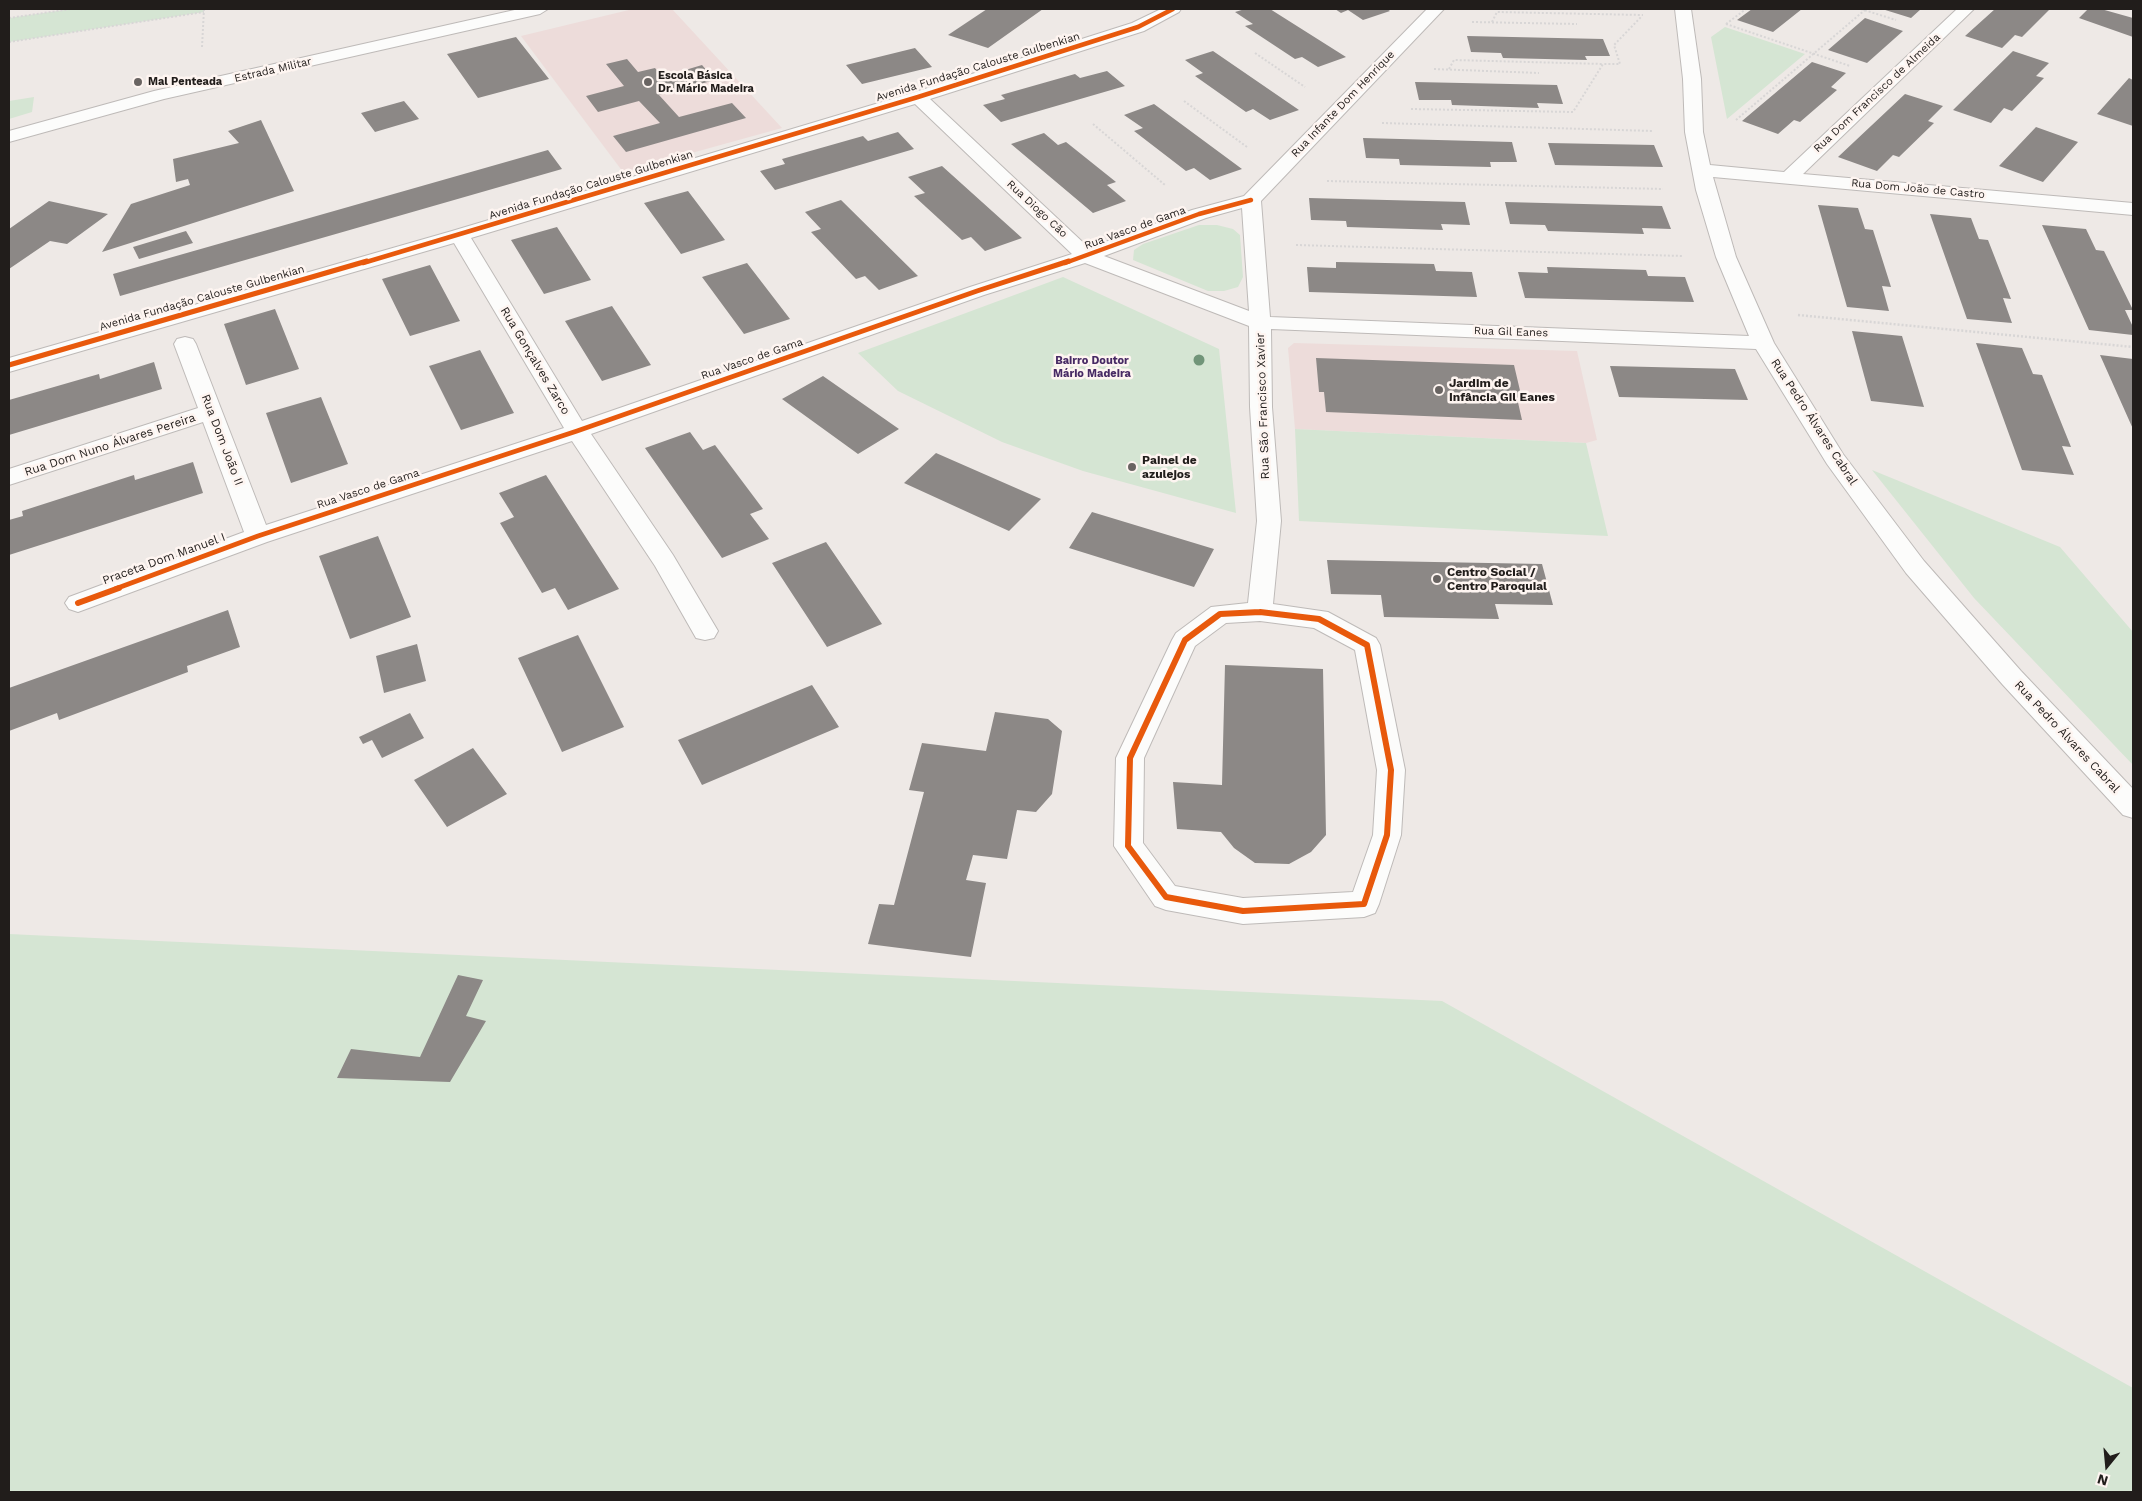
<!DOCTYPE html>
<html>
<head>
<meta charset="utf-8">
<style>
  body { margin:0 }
  #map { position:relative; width:2142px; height:1501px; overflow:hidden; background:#eee9e6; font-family:"Work Sans",sans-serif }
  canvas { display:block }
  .frame { position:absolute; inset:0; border:10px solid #211d1b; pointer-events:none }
  .north { position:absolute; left:2082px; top:1441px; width:50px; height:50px; -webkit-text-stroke:4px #fef5f1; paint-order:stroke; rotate:197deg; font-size:14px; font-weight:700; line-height:20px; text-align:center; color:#211d1b }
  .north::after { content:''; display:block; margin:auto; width:18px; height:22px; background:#211d1b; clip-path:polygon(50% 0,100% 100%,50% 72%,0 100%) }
</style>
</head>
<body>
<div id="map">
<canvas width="2142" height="1501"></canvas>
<div class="frame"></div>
<div class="north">N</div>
</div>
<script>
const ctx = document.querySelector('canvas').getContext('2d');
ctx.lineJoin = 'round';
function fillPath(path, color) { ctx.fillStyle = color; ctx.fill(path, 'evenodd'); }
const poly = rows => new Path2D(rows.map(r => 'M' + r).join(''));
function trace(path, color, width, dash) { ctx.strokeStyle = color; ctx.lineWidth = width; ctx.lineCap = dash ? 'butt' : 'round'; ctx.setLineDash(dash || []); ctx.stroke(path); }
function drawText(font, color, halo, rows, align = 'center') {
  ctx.font = font + ' "Work Sans",sans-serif'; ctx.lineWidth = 5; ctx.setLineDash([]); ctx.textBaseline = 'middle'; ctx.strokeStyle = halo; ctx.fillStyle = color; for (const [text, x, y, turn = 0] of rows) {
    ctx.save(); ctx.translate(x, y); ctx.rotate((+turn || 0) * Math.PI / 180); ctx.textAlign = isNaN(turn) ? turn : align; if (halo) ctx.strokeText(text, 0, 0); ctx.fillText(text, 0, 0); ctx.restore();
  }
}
fillPath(poly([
  [633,9,672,9,782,128,623,172,521,36],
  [1294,343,1577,351,1597,440,1586,443,1295,429,1288,348]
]), '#eddcda');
fillPath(poly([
  [71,9,204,9,204,12,9,42,9,18],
  [1725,27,1805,54,1727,119,1711,37],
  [34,97,32,112,9,119,9,101],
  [1199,225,1217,225,1233,229,1240,235,1243,277,1238,287,1224,291,1208,291,1133,260,1134,250,1143,244],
  [1063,277,1219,349,1236,513,1083,471,1002,442,898,391,858,353],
  [1295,429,1586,443,1608,536,1299,521],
  [1872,470,2060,547,2133,632,2133,765,1974,598],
  [9,934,1442,1001,2133,1388,2133,1492,9,1492]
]), '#d5e5d3');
fillPath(poly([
  [987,9,1043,9,988,48,948,35],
  [1245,9,1270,9,1346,57,1318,67,1302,57,1295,59,1245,26,1253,24,1235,12],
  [1335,9,1387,9,1390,11,1363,20,1348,10,1341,13],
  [1752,9,1802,9,1773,32,1737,20],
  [1882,9,1921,9,1911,18],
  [1995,9,2050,9,2022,37,2015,35,2002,48,1965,36],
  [2088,9,2101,9,2133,18,2133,37,2079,18],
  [1865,18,1903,31,1867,63,1828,50],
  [1467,36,1603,39,1610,56,1585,56,1587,60,1503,58,1501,53,1471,52],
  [516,37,549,79,478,98,447,54],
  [915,48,932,67,862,84,846,65],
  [1213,51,1299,110,1270,120,1253,109,1246,112,1195,76,1203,73,1185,60],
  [2013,51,2049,63,2036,76,2044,78,2012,111,2004,108,1991,123,1953,110],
  [627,59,638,72,655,68,662,77,702,65,715,80,659,95,679,117,732,103,746,118,626,152,613,136,660,123,639,101,598,112,586,96,624,86,606,64],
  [1812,62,1846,73,1831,87,1837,90,1800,122,1794,120,1778,134,1742,121],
  [1107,71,1125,86,1001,122,983,105,1005,99,1001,95,1075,74,1080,78],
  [2129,78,2133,80,2133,126,2097,114],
  [1415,82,1557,85,1563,104,1537,103,1539,108,1452,105,1451,100,1419,100],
  [1905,94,1943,106,1928,121,1934,123,1899,157,1893,155,1877,171,1838,157],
  [404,101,419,119,375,132,361,113],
  [1154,104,1242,169,1210,180,1194,168,1186,171,1134,131,1143,128,1124,115],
  [261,120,294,191,102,252,131,204,190,185,188,179,176,182,173,159,239,143,228,131],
  [2036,127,2078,142,2043,182,1999,166],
  [898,132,914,149,775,190,760,171,785,164,782,159,863,136,868,141],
  [1044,133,1058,145,1066,142,1116,182,1107,185,1126,201,1093,213,1011,144],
  [1363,138,1512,142,1517,162,1490,162,1491,167,1400,165,1399,159,1366,158],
  [1548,143,1654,145,1663,167,1555,165],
  [548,150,562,169,120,296,113,274],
  [942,166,1022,238,985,251,971,237,962,240,914,196,925,193,908,177],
  [688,191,725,240,681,254,644,203],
  [1309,198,1465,202,1470,225,1441,224,1443,230,1347,227,1346,221,1311,220],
  [841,200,918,276,879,290,865,276,856,279,811,232,821,229,805,212],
  [49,201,108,214,67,244,50,241,9,269,9,229],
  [1505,202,1662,206,1671,229,1642,228,1644,234,1548,231,1545,225,1510,224],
  [1818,205,1858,208,1865,229,1873,230,1891,287,1882,286,1889,311,1847,307],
  [1930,214,1971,218,1979,239,1988,240,2011,299,2003,298,2012,323,1967,319],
  [2042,225,2086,229,2096,250,2104,251,2133,310,2125,310,2133,327,2133,335,2089,330],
  [557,227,591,280,544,294,511,240],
  [186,231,193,243,139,259,133,247],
  [1336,262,1434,264,1436,271,1472,272,1477,297,1309,292,1307,267,1336,268],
  [747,263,790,319,744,334,702,277],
  [430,265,460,321,410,336,382,279],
  [1547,267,1646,270,1648,276,1685,277,1694,302,1525,298,1518,272,1548,273],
  [612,306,651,365,602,381,565,321],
  [275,309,299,369,246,385,224,324],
  [1852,331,1902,336,1924,407,1871,401],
  [1976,343,2022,348,2033,374,2042,375,2071,447,2062,446,2074,475,2022,470],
  [480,350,514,413,461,430,429,366],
  [2100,355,2133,359,2133,429],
  [1316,358,1514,365,1522,399,1517,398,1522,420,1326,412,1324,392,1319,392],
  [154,362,162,389,9,435,9,400,99,374,100,379],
  [1610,366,1735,369,1748,400,1619,397],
  [823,376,899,429,858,454,782,399],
  [321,397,348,464,291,483,266,413],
  [690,432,703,450,715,445,763,509,750,514,769,539,722,558,645,448],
  [936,453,1041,499,1009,531,904,483],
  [193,462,203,493,9,555,9,520,23,516,22,511,134,475,135,480],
  [546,475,619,589,568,610,555,588,542,593,500,523,514,517,499,493],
  [1092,512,1214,549,1194,587,1069,548],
  [378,536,411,617,350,639,319,556],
  [826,542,882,624,827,647,772,563],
  [1327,560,1542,564,1553,605,1495,604,1499,619,1384,617,1381,595,1331,594],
  [228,610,240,647,187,666,188,672,59,720,57,713,9,731,9,688],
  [578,635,624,727,562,752,518,658],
  [417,644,426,681,384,693,376,656],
  [1225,665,1323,669,1326,835,1311,852,1289,864,1255,863,1234,848,1221,832,1177,829,1173,782,1222,785],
  [812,685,839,727,702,785,678,740],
  [995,712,1048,719,1062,731,1052,794,1036,812,1017,810,1007,859,973,855,966,880,986,883,971,957,868,944,879,904,894,905,924,792,909,790,922,743,986,751],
  [410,713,424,738,382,758,372,740,363,744,359,737],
  [473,748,507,794,447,827,414,780],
  [458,975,483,980,466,1016,486,1021,450,1082,337,1078,351,1049,420,1057]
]), '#8c8886');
const minor = poly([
  [519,9,548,9,540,14,164,99,9,142,9,131,154,91,519,9],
  [1161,9,1181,9,1179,12,1144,31,930,99,1089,248,1192,210,1244,196,1427,9,1444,9,1261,201,1270,317,1749,336,1716,257,1696,190,1685,132,1683,79,1675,9,1691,9,1701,79,1703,132,1710,165,1784,172,1957,9,1974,9,1803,174,2133,203,2133,215,1713,177,1736,257,1774,343,1843,454,1924,561,2021,671,2133,789,2133,818,2123,815,2003,685,1906,573,1827,464,1756,349,1271,329,1272,407,1281,521,1273,604,1328,612,1376,638,1380,645,1405,770,1401,835,1379,904,1375,913,1364,917,1243,924,1166,910,1155,906,1114,846,1116,758,1172,640,1176,633,1211,607,1248,603,1257,521,1250,407,1249,326,1085,263,984,295,591,434,673,555,718,631,714,638,705,640,696,638,655,566,572,441,267,542,78,612,69,609,65,603,69,597,244,532,203,422,9,485,9,469,198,408,174,344,177,339,185,337,193,339,196,344,266,525,564,428,454,243,9,372,9,358,452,231,912,93,1132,23,1161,9],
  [915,104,1072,254,970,287,582,421,471,238,915,104],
  [1242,208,1249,311,1104,256,1206,218,1242,208],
  [1260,621,1314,628,1355,650,1377,770,1373,835,1353,892,1243,898,1175,886,1143,843,1144,758,1195,646,1226,623,1260,621]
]);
trace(minor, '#bebab8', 2);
trace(poly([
  [1861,9,1896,20],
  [9,18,71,9],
  [1472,22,1577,24],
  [1492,22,1497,12,1643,15],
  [1726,24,1850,66],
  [1726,24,1746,9],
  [9,42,204,12],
  [202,47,204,9],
  [1255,53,1305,87],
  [1434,69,1539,73],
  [1449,69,1454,60,1603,64],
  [1184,101,1247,147],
  [1411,109,1573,112,1603,64,1620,64,1614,45,1642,16],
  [1736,120,1866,9],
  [1382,123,1653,131],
  [1093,124,1165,185],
  [1327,181,1663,189],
  [1296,245,1683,256]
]), '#d8d6d6', 2, [2, 2]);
trace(poly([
  [1798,315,2133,347]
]), '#d8d6d6', 2.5, [2, 2]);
fillPath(minor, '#fcfcfb');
trace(poly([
  [363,263,918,97,1138,27,1173,9],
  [1065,263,1199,214,1251,200]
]), '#e8590c', 4.5);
trace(poly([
  [9,365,367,261],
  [115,589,258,536,577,431,977,291,1069,261]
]), '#e8590c', 5);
trace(poly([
  [78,603,119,588],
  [1260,612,1319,619,1367,645,1391,770,1387,835,1364,904,1243,911,1166,897,1128,846,1130,758,1185,640,1220,614,1260,612]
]), '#e8590c', 6);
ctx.fillStyle = '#719579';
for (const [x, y] of [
  [1199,360]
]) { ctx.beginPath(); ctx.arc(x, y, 5.5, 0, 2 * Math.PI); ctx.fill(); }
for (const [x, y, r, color] of [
  [138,82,5,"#696462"],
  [648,82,5,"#696462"],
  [1439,390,5,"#696462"],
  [1132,467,5,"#696462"],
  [1437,579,5,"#696462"]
]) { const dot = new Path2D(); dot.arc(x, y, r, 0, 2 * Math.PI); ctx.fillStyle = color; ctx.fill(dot); trace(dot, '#fef5f1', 2); }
drawText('11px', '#211d1b', '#fef5f1', [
  ["Avenida Fundação Calouste Gulbenkian",978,67,-17],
  ["Estrada Militar",273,70,-13],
  ["Rua Dom Francisco de Almeida",1877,93,-43],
  ["Rua Infante Dom Henrique",1343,104,-46],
  ["Avenida Fundação Calouste Gulbenkian",591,185,-17],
  ["Rua Dom João de Castro",1918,189,5],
  ["Rua Diogo Cão",1037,209,43],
  ["Rua Vasco de Gama",1135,228,-20],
  ["Avenida Fundação Calouste Gulbenkian",202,298,-16],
  ["Rua Gil Eanes",1511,332,2],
  ["Rua Vasco de Gama",752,359,-19],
  ["Rua Vasco de Gama",368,489,-18]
]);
drawText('bold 11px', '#211d1b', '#fef5f1', [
  ["Escola Básica",658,76],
  ["Dr. Mário Madeira",658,89],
  ["Mal Penteada",148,82]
], 'left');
drawText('bold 11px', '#472a64', '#fef5f1', [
  ["Bairro Doutor",1092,361],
  ["Mário Madeira",1092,374]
]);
drawText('12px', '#211d1b', '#fef5f1', [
  ["Rua Gonçalves Zarco",535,361,59],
  ["Rua São Francisco Xavier",1263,406,-92],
  ["Rua Pedro Álvares Cabral",1814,422,57],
  ["Rua Dom João II",222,440,69],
  ["Rua Dom Nuno Álvares Pereira",110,445,-18],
  ["Praceta Dom Manuel I",164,559,-20],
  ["Rua Pedro Álvares Cabral",2067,737,47]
]);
drawText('bold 12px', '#211d1b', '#fef5f1', [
  ["Jardim de",1449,383],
  ["Infância Gil Eanes",1449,397],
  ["Painel de",1142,460],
  ["azulejos",1142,474],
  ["Centro Social /",1447,572],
  ["Centro Paroquial",1447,586]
], 'left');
</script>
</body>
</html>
